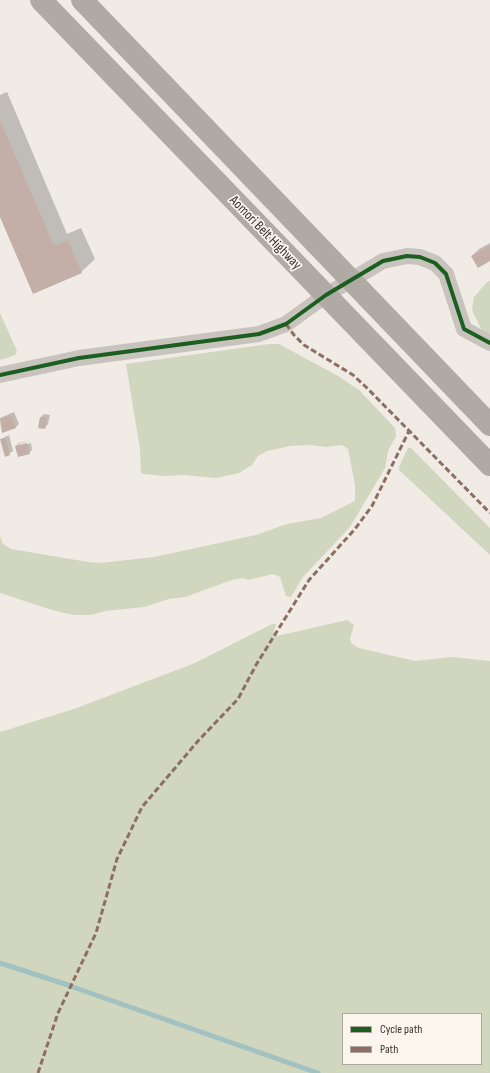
<!DOCTYPE html>
<html>
<head>
<meta charset="utf-8">
<style>
  body { margin:0 }
  #map { position:relative; width:490px; height:1073px; overflow:hidden; background:#f0ebe5; font-family:"Sofia Sans Condensed",sans-serif }
  canvas { display:block }
  .legend { position:absolute; left:342px; top:1013px; width:140px; height:52px; box-sizing:border-box; background:#fbf5ee; border:1px solid #aea6a0; margin:0; padding:5px 7px; list-style:none; font-size:12px; color:#3b302b }
  .legend li { display:flex; align-items:center; gap:8px; height:20px }
  .legend b { width:20px; border:1px solid #aea6a0 }
</style>
</head>
<body>
<div id="map">
<canvas width="490" height="1073"></canvas>
<ul class="legend">
<li><b style="height:5px;background:#1b5e20"></b>Cycle path</li>
<li><b style="height:5px;background:#8d6e63"></b>Path</li>
</ul>
</div>
<script>
const ctx = document.querySelector('canvas').getContext('2d');
ctx.lineJoin = 'round';
function fillPath(path, color) { ctx.fillStyle = color; ctx.fill(path, 'evenodd'); }
const poly = rows => new Path2D(rows.map(r => 'M' + r).join(''));
function trace(path, color, width, dash) { ctx.strokeStyle = color; ctx.lineWidth = width; ctx.lineCap = dash ? 'butt' : 'round'; ctx.setLineDash(dash || []); ctx.stroke(path); }
function drawText(font, color, halo, rows, align = 'center') {
  ctx.font = font + ' "Sofia Sans Condensed",sans-serif'; ctx.lineWidth = 3.5; ctx.setLineDash([]); ctx.textBaseline = 'middle'; ctx.strokeStyle = halo; ctx.fillStyle = color; for (const [text, x, y, turn = 0] of rows) {
    ctx.save(); ctx.translate(x, y); ctx.rotate((+turn || 0) * Math.PI / 180); ctx.textAlign = isNaN(turn) ? turn : align; if (halo) ctx.strokeText(text, 0, 0); ctx.fillText(text, 0, 0); ctx.restore();
  }
}
fillPath(poly([
  [490,281,490,334,482,331,472,310,474,297,487,282],
  [0,313,17,351,15,355,0,360],
  [269,344,279,344,338,376,359,390,395,428,396,436,388,451,385,468,350,527,303,577,291,597,286,596,280,577,273,574,248,580,243,578,232,580,185,597,169,599,144,607,106,611,90,615,74,615,52,610,0,593,0,536,3,544,11,549,88,562,101,563,154,557,256,535,287,524,321,518,355,501,355,485,348,449,342,445,326,447,310,445,290,446,267,451,258,456,252,465,239,473,216,478,183,475,165,476,143,474,141,472,140,449,126,364],
  [408,448,411,448,490,528,490,555,399,470,399,467],
  [347,620,354,625,350,639,352,644,359,648,415,661,452,657,490,661,490,1073,0,1073,0,732,74,709,195,663,272,624,276,624,274,631,277,636],
  [343,1014,481,1014,481,1064,343,1064]
]), '#d1d6bf');
fillPath(poly([
  [7,92,67,234,81,228,95,259,81,272,0,215,0,95],
  [490,243,490,260,472,256,479,249],
  [14,412,19,424,15,428,3,432,0,418],
  [44,414,50,415,48,424,45,428,41,417],
  [9,435,13,451,5,456,1,439],
  [30,440,19,444,19,446,31,443,32,450,29,453,16,446,19,443]
]), '#0003');
trace(poly([
  [0,963,68,985],
  [73,987,318,1073]
]), '#a1c2c1', 5);
fillPath(poly([
  [0,120,54,246,68,240,82,273,33,294,0,217],
  [490,245,490,261,478,268,471,256],
  [11,415,16,428,2,433,0,419],
  [40,417,47,418,45,429,38,428],
  [6,438,10,455,5,457,0,439],
  [27,443,30,454,18,457,15,446]
]), '#c3afa7');
trace(poly([
  [0,375,79,358,259,334,286,324,326,295,383,261,407,256,420,257,435,263,446,274,464,329,490,343]
]), '#c9c3be', 16);
trace(poly([
  [41,0,490,465],
  [82,0,490,425]
]), '#afaaa4', 22);
trace(poly([
  [286,324,294,335,304,345,353,375,366,387,490,513],
  [38,1073,58,1013,96,933,117,859,142,807,198,741,238,699,256,665,309,580,355,529,372,506,409,431]
]), '#8d6e63', 3, [6, 3]);
trace(poly([
  [0,375,79,358,259,334,286,324,326,295,383,261,407,256,420,257,435,263,446,274,464,329,490,343]
]), '#1b5e20', 4);
drawText('14px', '#3b302b', '#fbf5ee', [
  ["Aomori Belt Highway",265,233,46]
]);
</script>
</body>
</html>
